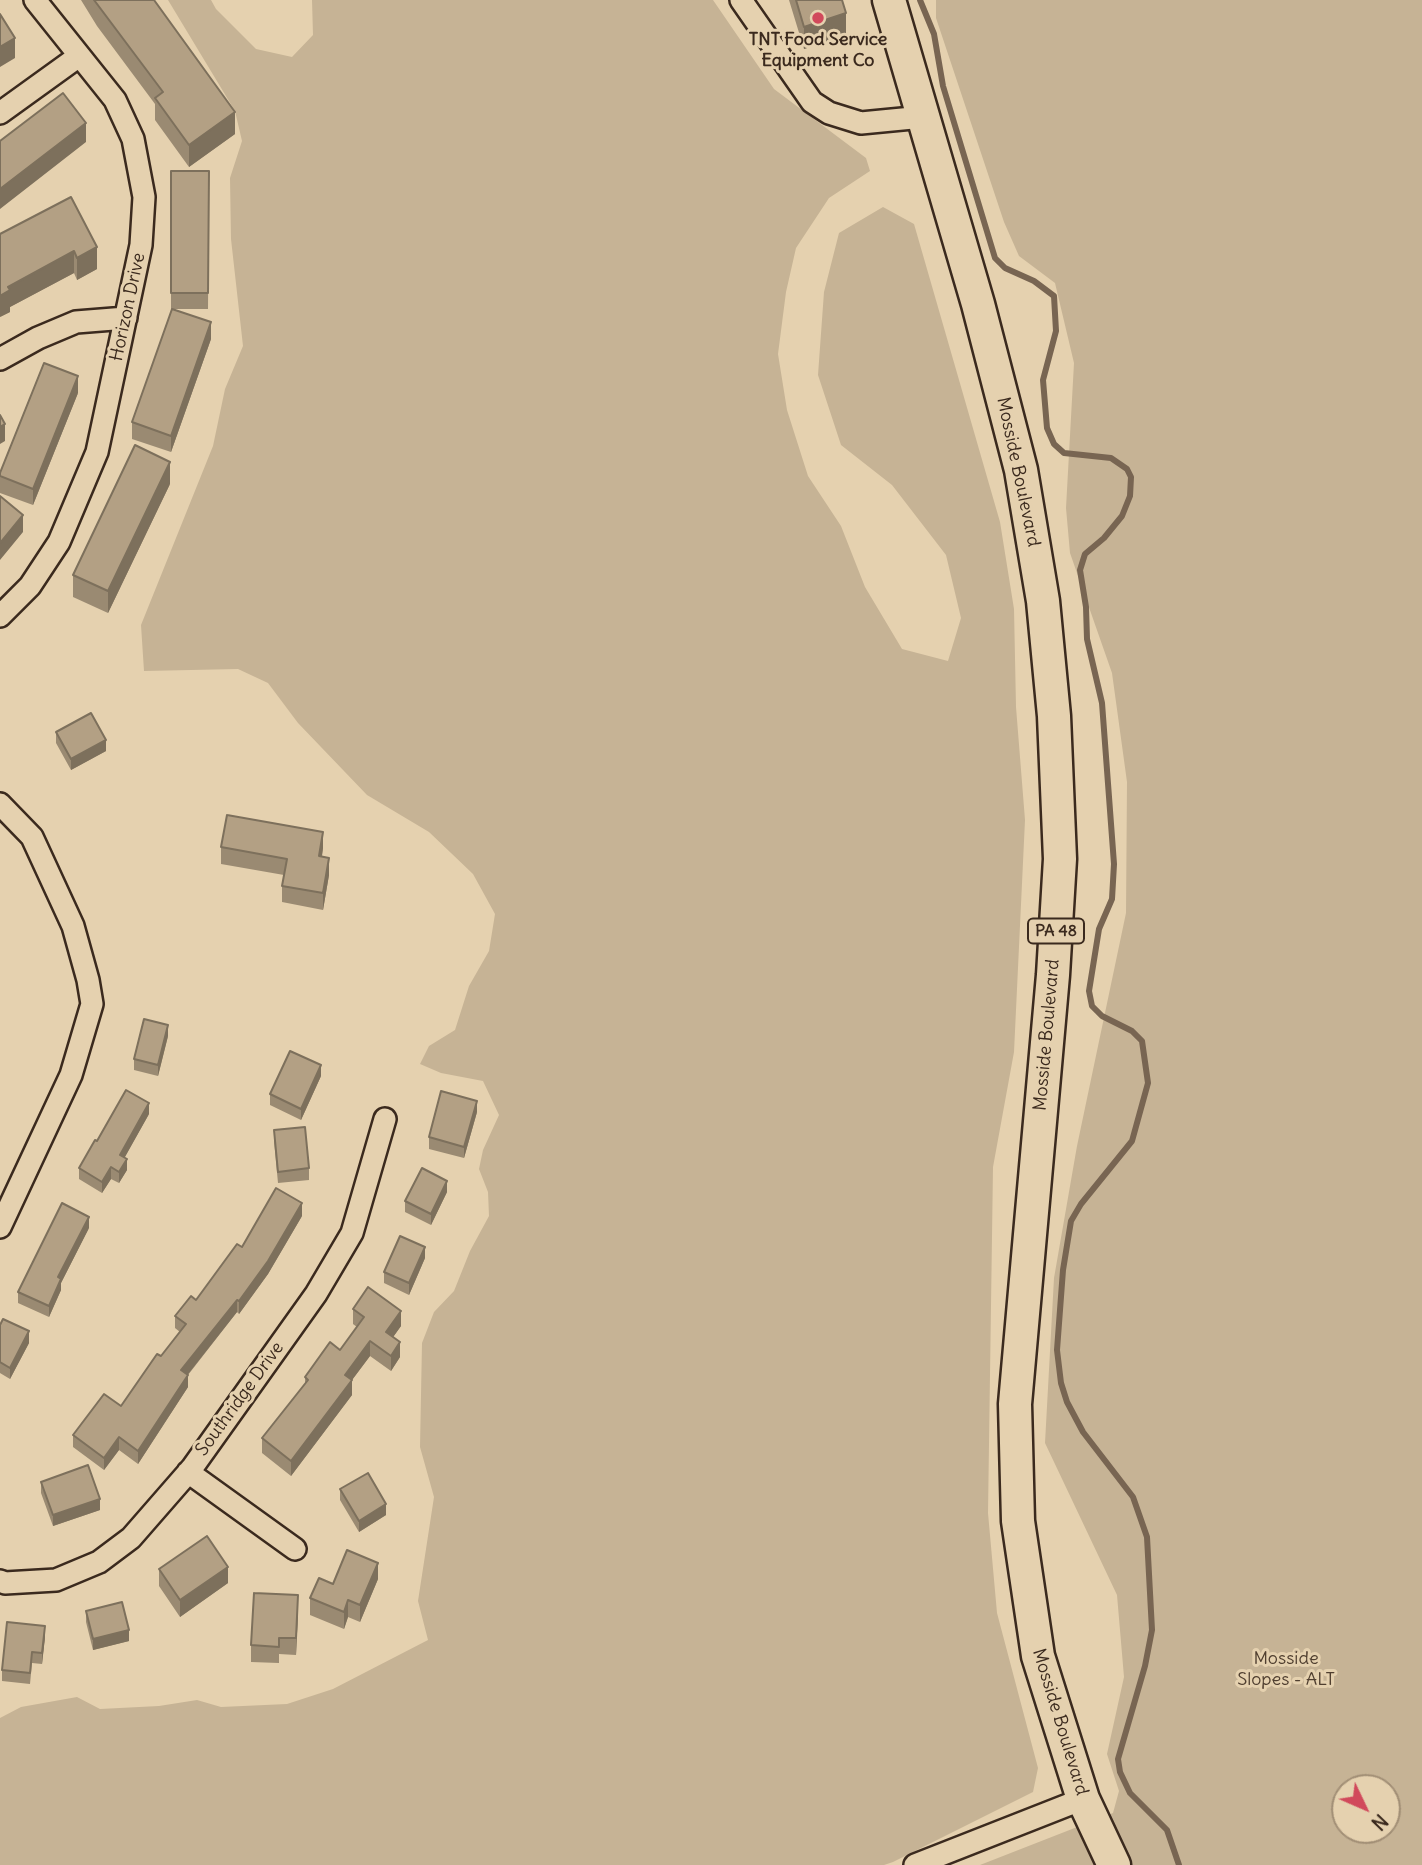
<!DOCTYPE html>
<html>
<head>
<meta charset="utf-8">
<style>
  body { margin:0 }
  #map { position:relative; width:1422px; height:1865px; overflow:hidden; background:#e5d1af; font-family:Delius,sans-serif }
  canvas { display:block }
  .north { position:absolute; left:1331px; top:1774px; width:70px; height:70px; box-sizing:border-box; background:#e5d1af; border:2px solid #a18e75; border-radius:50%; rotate:134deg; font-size:19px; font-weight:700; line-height:28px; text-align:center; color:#3b2a1e }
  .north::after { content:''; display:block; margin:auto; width:24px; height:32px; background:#d1495b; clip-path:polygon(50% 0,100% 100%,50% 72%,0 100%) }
</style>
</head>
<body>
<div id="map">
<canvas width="1422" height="1865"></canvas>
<div class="north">N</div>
</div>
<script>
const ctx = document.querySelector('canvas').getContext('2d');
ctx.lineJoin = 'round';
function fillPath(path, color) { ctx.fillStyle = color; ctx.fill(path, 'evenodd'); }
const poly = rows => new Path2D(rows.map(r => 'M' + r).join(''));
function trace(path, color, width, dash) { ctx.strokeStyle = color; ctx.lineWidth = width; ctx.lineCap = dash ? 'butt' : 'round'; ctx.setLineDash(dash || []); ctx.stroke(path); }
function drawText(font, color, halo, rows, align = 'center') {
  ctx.font = font + ' Delius,sans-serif'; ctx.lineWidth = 6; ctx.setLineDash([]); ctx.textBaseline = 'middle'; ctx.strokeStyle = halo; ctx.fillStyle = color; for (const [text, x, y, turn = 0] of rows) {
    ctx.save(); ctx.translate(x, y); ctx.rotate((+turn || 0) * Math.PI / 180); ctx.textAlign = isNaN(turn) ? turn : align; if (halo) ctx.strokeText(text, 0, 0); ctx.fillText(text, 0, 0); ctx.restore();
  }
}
fillPath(poly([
  [168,0,211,0,216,9,256,49,292,57,313,35,312,0,713,0,774,89,866,158,870,171,829,198,796,248,786,292,778,354,787,410,808,476,841,526,865,587,902,649,948,661,961,618,946,555,892,485,841,445,818,375,824,292,839,233,883,207,914,224,1000,522,1014,609,1016,707,1025,820,1014,1052,993,1167,988,1513,997,1613,1038,1768,1033,1792,893,1862,884,1865,0,1865,0,1718,21,1707,77,1697,100,1709,159,1706,197,1700,221,1707,287,1704,333,1689,428,1640,418,1601,434,1497,420,1447,422,1343,434,1312,454,1291,470,1251,489,1216,488,1192,479,1169,483,1150,499,1115,483,1081,441,1073,420,1064,429,1046,455,1030,469,986,489,951,495,914,473,874,429,832,367,795,298,723,268,683,238,669,144,671,141,625,213,446,225,389,243,346,231,239,230,178,242,141,235,111],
  [936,0,1422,0,1422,1865,980,1865,1113,1813,1119,1791,1107,1754,1124,1677,1117,1595,1045,1443,1054,1278,1077,1146,1126,913,1127,782,1112,673,1070,553,1066,508,1074,363,1055,283,1019,256,1004,222,936,18],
  [1345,1788,1387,1788,1387,1830,1345,1830]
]), '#c6b395');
trace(poly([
  [920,0,934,34,943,86,995,258,1005,268,1034,281,1054,296,1056,331,1043,380,1047,428,1054,444,1064,453,1111,458,1127,469,1131,477,1130,496,1122,516,1104,538,1085,554,1080,570,1086,607,1087,639,1102,703,1114,864,1112,899,1099,929,1089,991,1092,1006,1102,1016,1132,1031,1142,1041,1148,1083,1132,1141,1081,1204,1071,1221,1063,1270,1057,1350,1061,1383,1067,1402,1083,1432,1133,1497,1147,1537,1152,1630,1145,1666,1118,1759,1120,1772,1130,1793,1167,1830,1179,1865]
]), '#786552', 6);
const street = poly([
  [741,0,812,102,829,113,861,123,923,117],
  [0,113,79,56],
  [0,359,38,338,76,322,126,318],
  [0,616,30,586,59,542,97,452,141,245,144,197,133,139,115,100,35,0],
  [0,804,32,837,73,926,88,980,92,1004,71,1075,0,1227],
  [188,1472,295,1549],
  [0,1581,5,1583,56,1580,99,1562,131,1538,192,1468,316,1294,352,1233,385,1119],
  [915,1865,1083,1799]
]);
const primary = poly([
  [889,0,978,304,1021,470,1043,601,1054,716,1060,859,1053,975,1015,1404,1018,1521,1038,1656,1083,1799,1114,1865]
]);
trace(street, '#3b2a1e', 26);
trace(primary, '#3b2a1e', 37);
trace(street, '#e5d1af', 21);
trace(primary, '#e5d1af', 32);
fillPath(poly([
  [81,0,154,0,235,134,189,167,155,120,155,104,97,26],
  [789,0,842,0,846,35,804,49],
  [171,171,209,171,208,309,174,309,211,339,171,452,132,439,132,422,172,309,171,309],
  [71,197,97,269,77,280,74,273,10,307,10,312,0,317],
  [78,393,33,505,0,493,0,473],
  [170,484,108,613,73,597,73,575],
  [56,732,106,751,71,770,56,743],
  [221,847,323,848,322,857,329,875,323,910,282,902,282,886,284,875,221,864],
  [168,1036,158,1076,134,1070,134,1059],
  [321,1076,301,1120,270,1105,270,1094],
  [477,1112,464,1158,429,1149,429,1137],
  [149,1114,124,1158,127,1170,119,1183,111,1179,102,1193,79,1179,79,1168,97,1141],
  [274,1130,309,1168,309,1180,278,1183,274,1141],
  [447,1192,431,1225,405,1212,405,1201],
  [302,1216,268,1274,239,1314,237,1312,188,1375,188,1387,138,1464,119,1450,104,1470,73,1447,73,1435,121,1406,180,1332,175,1328,175,1316,196,1300,242,1247],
  [89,1228,61,1283,61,1290,49,1317,18,1303,18,1292],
  [425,1258,409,1295,384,1283,384,1272],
  [353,1309,401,1326,393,1337,400,1357,391,1371,370,1356,352,1380,352,1395,291,1476,262,1453,262,1438,305,1384,305,1377,340,1350,357,1327,353,1324],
  [0,1325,29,1343,10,1379,0,1373],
  [41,1482,100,1510,53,1526,41,1493],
  [340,1489,386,1515,359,1532,340,1500],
  [159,1569,228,1583,180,1617,159,1586],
  [378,1579,360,1622,348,1617,344,1629,310,1615,310,1598,333,1584],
  [86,1611,129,1641,93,1650,86,1622],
  [298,1612,296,1655,279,1654,279,1663,251,1662,251,1645],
  [45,1637,42,1664,32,1663,30,1684,2,1681,2,1670]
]), '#9a8a72');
fillPath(poly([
  [846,13,846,35,804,49,804,27],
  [15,38,15,58,0,67,0,47],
  [235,112,235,134,189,167,189,145],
  [86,123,86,142,0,209,0,189],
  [97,247,97,269,77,280,77,258],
  [74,251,74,273,10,307,10,312,0,317,0,296,8,287],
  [211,322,211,339,171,452,171,436],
  [78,376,78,393,33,505,33,489],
  [5,424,5,441,0,444,0,427],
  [170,462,170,484,108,613,108,591],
  [23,515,23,532,0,560,0,543],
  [106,740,106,751,71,770,71,759],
  [323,832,323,848,319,873,319,856],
  [329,858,329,875,323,910,323,893],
  [168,1025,168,1036,158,1076,158,1065],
  [321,1065,321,1076,301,1120,301,1109],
  [477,1101,477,1112,464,1158,464,1147],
  [149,1103,149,1114,120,1166,120,1155],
  [127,1159,127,1170,119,1183,119,1172],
  [111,1167,111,1179,102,1193,102,1182],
  [447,1181,447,1192,431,1225,431,1214],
  [302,1203,302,1216,268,1274,239,1314,239,1301],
  [89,1217,89,1228,61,1283,61,1290,49,1317,49,1306,58,1277],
  [425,1247,425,1258,409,1295,409,1283],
  [237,1300,237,1312,181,1383,181,1370],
  [401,1311,401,1326,386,1347,386,1332],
  [29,1331,29,1343,10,1379,10,1368],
  [370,1341,370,1356,352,1380,352,1395,291,1476,291,1461,345,1375],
  [400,1342,400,1357,391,1371,391,1356],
  [188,1375,188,1387,138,1464,138,1451],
  [119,1437,119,1450,104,1470,104,1458],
  [100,1499,100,1510,53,1526,53,1515],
  [386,1504,386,1515,359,1532,359,1521],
  [378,1563,378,1579,360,1622,360,1605],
  [228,1567,228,1583,180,1617,180,1600],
  [298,1595,298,1612,296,1655,296,1638],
  [348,1600,348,1617,344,1629,344,1612],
  [45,1626,45,1637,42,1664,42,1653],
  [129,1630,129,1641,93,1650,93,1639]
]), '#7d705c');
const building = poly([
  [94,0,154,0,235,112,189,145,155,98,163,92,94,0],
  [796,0,842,0,846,13,804,27,796,0],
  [0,14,15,38,0,47,0,14],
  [63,93,86,123,0,189,0,141,63,93],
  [171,171,209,171,208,293,171,293,171,171],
  [71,197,97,247,77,258,74,251,8,287,10,290,0,296,0,234,71,197],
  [172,309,211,322,171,436,132,422,172,309],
  [44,363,78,376,33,489,0,476,0,473,44,363],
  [0,415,5,424,0,427,0,415],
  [135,445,170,462,108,591,73,575,135,445],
  [0,496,23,515,0,543,0,496],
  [91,713,106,740,71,759,56,732,91,713],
  [227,815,323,832,319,856,329,858,323,893,282,886,287,859,221,847,227,815],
  [144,1019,168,1025,158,1065,134,1059,144,1019],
  [290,1051,321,1065,301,1109,270,1094,290,1051],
  [126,1090,149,1103,120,1155,127,1159,119,1172,111,1167,102,1182,79,1168,95,1140,97,1141,126,1090],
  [441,1091,477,1101,464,1147,429,1137,441,1091],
  [305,1127,309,1168,278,1172,274,1130,305,1127],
  [422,1168,447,1181,431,1214,405,1201,422,1168],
  [276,1188,302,1203,268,1261,239,1301,237,1300,181,1370,188,1375,138,1451,119,1437,104,1458,73,1435,104,1394,121,1406,157,1354,161,1356,186,1324,175,1316,191,1296,196,1300,237,1244,242,1247,276,1188],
  [62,1203,89,1217,58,1277,61,1279,49,1306,18,1292,62,1203],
  [400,1236,425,1247,409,1283,384,1272,400,1236],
  [368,1287,401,1311,386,1332,400,1342,391,1356,370,1341,345,1375,352,1380,291,1461,262,1438,308,1380,305,1377,330,1342,340,1350,364,1317,353,1309,368,1287],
  [3,1319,29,1331,10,1368,0,1362,0,1325,3,1319],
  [88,1465,100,1499,53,1515,41,1482,88,1465],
  [368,1473,386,1504,359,1521,340,1489,368,1473],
  [207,1536,228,1567,180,1600,159,1569,207,1536],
  [347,1550,378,1563,360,1605,348,1600,344,1612,310,1598,319,1578,333,1584,347,1550],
  [254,1593,298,1595,296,1638,279,1638,279,1647,251,1645,254,1593],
  [122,1602,129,1630,93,1639,86,1611,122,1602],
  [7,1622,45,1626,42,1653,32,1652,30,1673,2,1670,7,1622]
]);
fillPath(building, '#b3a084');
trace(building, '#7d705c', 2);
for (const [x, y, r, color] of [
  [818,18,7,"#d1495b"]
]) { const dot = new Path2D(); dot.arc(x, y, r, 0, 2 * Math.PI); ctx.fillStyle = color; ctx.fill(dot); trace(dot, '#e5d1af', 2.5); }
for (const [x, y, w] of [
  [1056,931,56]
]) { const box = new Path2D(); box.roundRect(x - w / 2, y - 12.5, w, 25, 5); ctx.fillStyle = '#e5d1af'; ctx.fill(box); trace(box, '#3b2a1e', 2); }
drawText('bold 16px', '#3b2a1e', null, [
  ["PA 48",1056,931]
]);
drawText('bold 18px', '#3b2a1e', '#e5d1af', [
  ["TNT Food Service",818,40],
  ["Equipment Co",818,61]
]);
drawText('18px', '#3b2a1e', '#e5d1af', [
  ["Horizon Drive",128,307,-78],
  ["Mosside Boulevard",1018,472,78],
  ["Mosside Boulevard",1047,1035,-85],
  ["Southridge Drive",240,1399,-54],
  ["Mosside Boulevard",1060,1722,73]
]);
drawText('18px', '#503f30', '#e5d1af', [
  ["Mosside",1286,1659],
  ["Slopes - ALT",1286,1680]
]);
</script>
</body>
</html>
